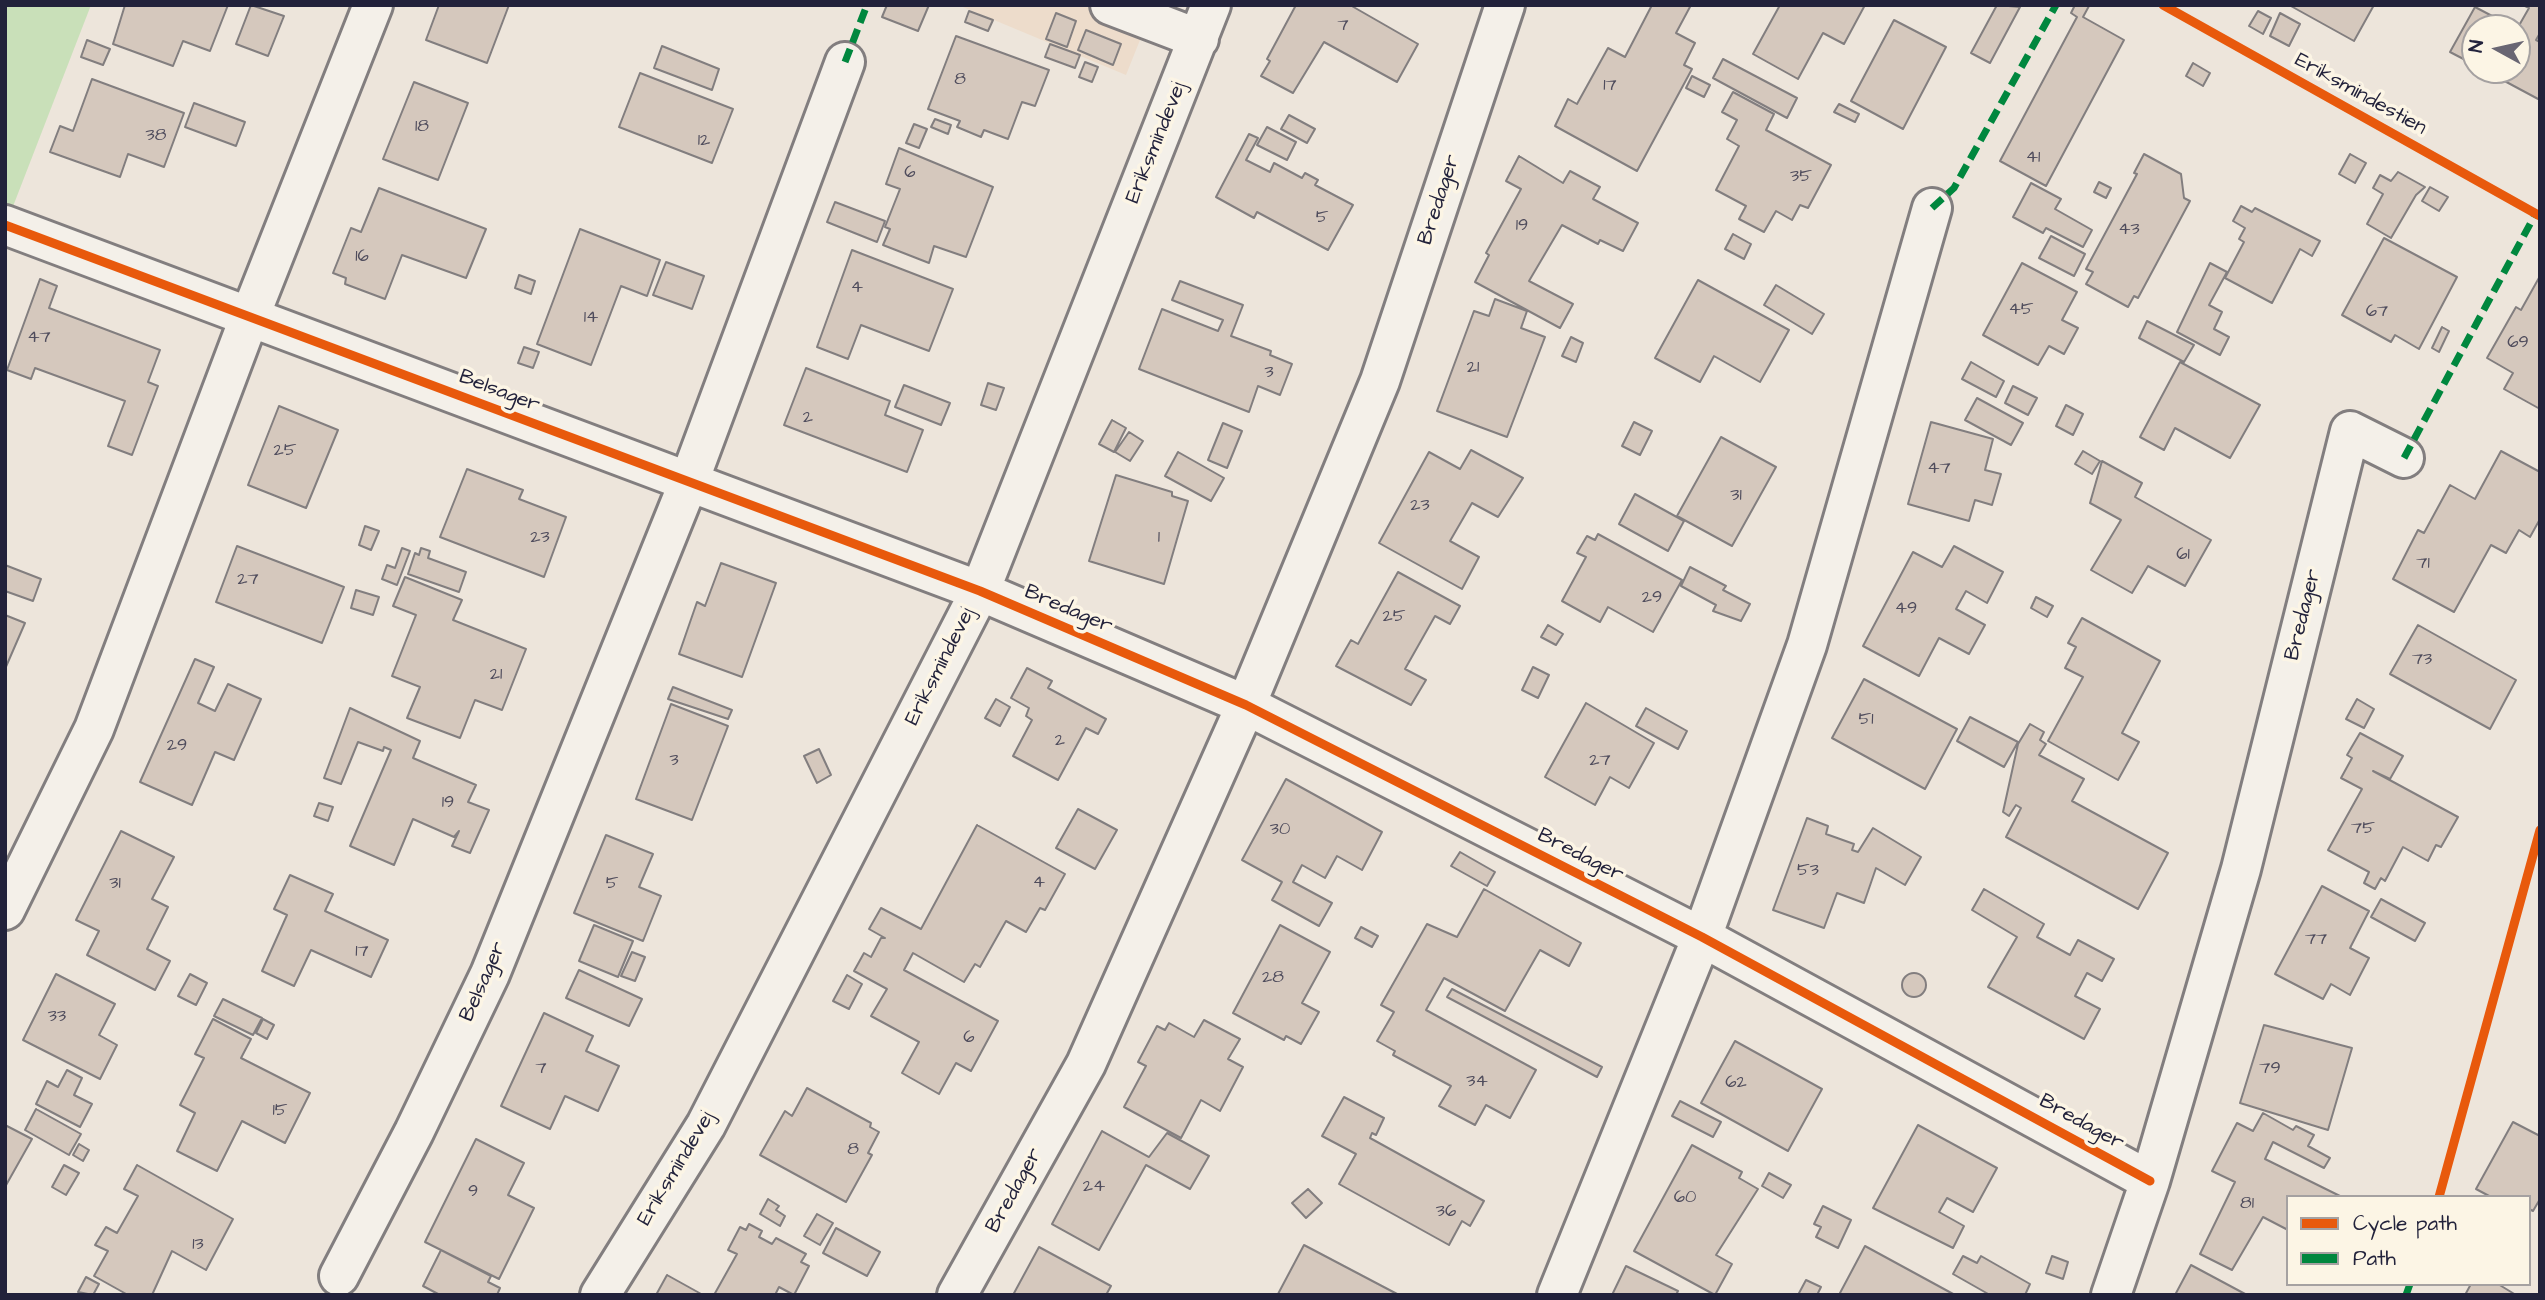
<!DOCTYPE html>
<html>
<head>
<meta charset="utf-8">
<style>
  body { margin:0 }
  #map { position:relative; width:2545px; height:1300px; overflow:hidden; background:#ede5db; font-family:"Architects Daughter",sans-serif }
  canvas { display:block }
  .frame { position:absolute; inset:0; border:7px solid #22223b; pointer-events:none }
  .legend { position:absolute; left:2286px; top:1195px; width:245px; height:91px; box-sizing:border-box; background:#fcf5e5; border:2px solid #a5a1a1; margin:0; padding:9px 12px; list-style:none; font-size:21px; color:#22223b }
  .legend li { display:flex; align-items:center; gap:14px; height:35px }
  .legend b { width:35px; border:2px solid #a5a1a1 }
  .north { position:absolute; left:2461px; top:14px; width:70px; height:70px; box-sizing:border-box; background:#fcf5e5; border:2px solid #a5a1a1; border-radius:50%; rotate:278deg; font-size:19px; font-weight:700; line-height:28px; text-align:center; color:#22223b }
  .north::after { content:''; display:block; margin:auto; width:24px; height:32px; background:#696673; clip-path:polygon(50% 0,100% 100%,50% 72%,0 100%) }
</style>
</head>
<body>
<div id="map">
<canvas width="2545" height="1300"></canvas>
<div class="frame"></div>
<ul class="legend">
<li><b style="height:9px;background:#e8590c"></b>Cycle path</li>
<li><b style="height:9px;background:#00873e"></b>Path</li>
</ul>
<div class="north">N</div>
</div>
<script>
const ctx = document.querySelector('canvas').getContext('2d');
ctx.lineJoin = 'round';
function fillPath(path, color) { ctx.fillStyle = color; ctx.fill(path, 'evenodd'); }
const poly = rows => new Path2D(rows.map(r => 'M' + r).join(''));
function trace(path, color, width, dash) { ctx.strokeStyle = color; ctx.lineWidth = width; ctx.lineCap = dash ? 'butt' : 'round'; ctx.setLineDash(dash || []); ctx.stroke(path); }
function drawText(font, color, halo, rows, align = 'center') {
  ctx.font = font + ' "Architects Daughter",sans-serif'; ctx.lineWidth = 7; ctx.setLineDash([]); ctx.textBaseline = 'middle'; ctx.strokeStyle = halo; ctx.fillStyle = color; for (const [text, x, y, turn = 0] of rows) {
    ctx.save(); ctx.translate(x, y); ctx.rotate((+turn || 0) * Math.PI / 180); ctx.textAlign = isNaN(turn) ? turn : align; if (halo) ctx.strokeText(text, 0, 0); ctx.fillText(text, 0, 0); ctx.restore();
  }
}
fillPath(poly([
  [958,5,1154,5,1126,75]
]), '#eddccb');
fillPath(poly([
  [5,5,91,5,5,227]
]), '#c9e0b9');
const building = poly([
  [125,5,228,5,210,51,183,41,173,66,113,44,125,5],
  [251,5,284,16,268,56,236,44,251,5],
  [439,5,509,5,487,63,426,40,439,5],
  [887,5,929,5,918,31,882,17,887,5],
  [1296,5,1350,5,1418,44,1397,82,1324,42,1293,93,1261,76,1270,61,1267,59,1296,5],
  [1652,5,1691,5,1676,33,1695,43,1684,65,1692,69,1637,171,1555,126,1568,99,1577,104,1608,48,1625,57,1652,5],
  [1780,5,1865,5,1844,44,1823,33,1798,79,1753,54,1780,5],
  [1997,5,2020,7,1990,63,1971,53,1997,5],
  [2075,5,2089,6,2083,17,2124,40,2046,186,2000,161,2077,17,2071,13,2075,5],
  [2289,5,2374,5,2354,41,2289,5],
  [2523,5,2540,5,2540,33,2536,40,2540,42,2540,100,2484,70,2517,70,2517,29,2529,8,2523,5],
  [2475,7,2515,28,2475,28,2475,65,2450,52,2475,7],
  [969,11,993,20,988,31,965,22,969,11],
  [2258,11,2271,18,2263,34,2249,26,2258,11],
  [1056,13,1076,21,1067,47,1046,39,1056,13],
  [2280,13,2300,24,2289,46,2270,36,2280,13],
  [1894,20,1946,47,1903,129,1851,101,1894,20],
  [1086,30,1121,44,1113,65,1078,50,1086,30],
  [956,36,1049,70,1035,106,1022,102,1008,139,984,130,981,137,957,127,960,121,928,109,956,36],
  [87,40,110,49,103,65,81,57,87,40],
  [1050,44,1080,55,1075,68,1045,57,1050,44],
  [662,46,719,69,712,90,654,68,662,46],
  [1723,59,1797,98,1787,118,1713,78,1723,59],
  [1085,62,1098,67,1092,82,1079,77,1085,62],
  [2193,63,2210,73,2203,86,2186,76,2193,63],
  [640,73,733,109,712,163,619,127,640,73],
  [1692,76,1710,85,1704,97,1686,88,1692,76],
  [92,79,184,113,164,167,128,154,120,177,50,152,60,126,73,131,92,79],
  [414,82,468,103,438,180,383,159,414,82],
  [1733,92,1774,114,1766,130,1831,165,1808,208,1800,205,1792,220,1776,211,1764,232,1739,219,1746,206,1716,190,1739,146,1727,139,1737,120,1722,112,1733,92],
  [194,103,245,122,236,146,185,127,194,103],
  [1839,104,1859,114,1855,122,1834,112,1839,104],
  [1289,115,1315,129,1307,143,1281,129,1289,115],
  [935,119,951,125,948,134,931,127,935,119],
  [914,124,927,129,919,148,906,143,914,124],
  [1267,127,1296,142,1287,160,1257,145,1267,127],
  [1249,134,1258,138,1246,160,1270,172,1274,163,1302,178,1305,173,1318,180,1315,185,1353,205,1328,250,1257,212,1254,218,1216,197,1249,134],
  [899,148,993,187,966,257,934,246,929,263,883,245,890,229,885,227,900,189,886,184,899,148],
  [2144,154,2181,174,2184,198,2190,201,2138,298,2134,296,2128,307,2086,284,2093,272,2086,269,2137,174,2134,173,2144,154],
  [2350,154,2366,163,2355,183,2339,174,2350,154],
  [1519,156,1563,183,1570,171,1600,187,1593,199,1638,223,1623,251,1600,240,1598,244,1562,225,1529,281,1573,304,1560,328,1475,282,1489,255,1486,253,1521,189,1506,181,1519,156],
  [2398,172,2425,187,2416,195,2391,238,2367,224,2383,194,2373,188,2380,175,2391,181,2398,172],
  [2099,182,2111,188,2106,198,2094,192,2099,182],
  [2031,183,2061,199,2055,209,2092,230,2083,247,2046,228,2043,233,2013,217,2031,183],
  [2430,187,2448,197,2439,211,2422,201,2430,187],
  [379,188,486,229,466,278,402,255,385,299,345,284,346,278,333,273,351,228,361,232,379,188],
  [835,202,885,221,877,242,827,222,835,202],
  [2241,206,2252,212,2255,208,2320,241,2312,256,2300,249,2272,303,2225,278,2244,242,2239,239,2245,228,2233,221,2241,206],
  [580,229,660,260,647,296,621,286,591,365,537,344,580,229],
  [1733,234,1751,244,1744,259,1725,249,1733,234],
  [2051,236,2085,254,2074,276,2039,258,2051,236],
  [2384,238,2457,277,2419,349,2395,335,2391,342,2342,315,2384,238],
  [852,250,953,289,929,351,861,325,848,359,817,347,852,250],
  [666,262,704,276,692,309,653,295,666,262],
  [2022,263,2077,292,2062,320,2078,328,2064,354,2049,346,2038,365,1983,335,2022,263],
  [2210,263,2227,272,2209,305,2222,312,2214,329,2229,337,2220,355,2177,332,2210,263],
  [519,275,535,281,531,294,515,288,519,275],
  [2540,276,2540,409,2504,389,2513,373,2487,358,2516,307,2521,310,2540,276],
  [40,279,57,286,49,308,160,350,148,382,158,386,132,455,108,446,125,401,35,368,31,379,7,370,40,279],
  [1698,280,1789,330,1760,382,1714,356,1700,382,1655,358,1698,280],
  [1180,281,1243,305,1231,336,1271,351,1270,355,1292,364,1280,395,1258,386,1249,412,1139,369,1162,309,1218,331,1223,320,1172,300,1180,281],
  [1776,285,1824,314,1812,334,1764,305,1776,285],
  [1495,299,1527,311,1521,328,1545,337,1507,437,1437,411,1474,311,1489,316,1495,299],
  [2147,321,2194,345,2184,362,2139,338,2147,321],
  [2442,327,2449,331,2439,352,2432,348,2442,327],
  [1571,337,1583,343,1576,362,1562,356,1571,337],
  [524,347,539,352,533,368,518,363,524,347],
  [1971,362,2004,381,1996,397,1962,379,1971,362],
  [2180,362,2260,405,2230,458,2175,428,2164,450,2140,437,2180,362],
  [806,368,890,401,885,415,923,430,907,472,784,425,806,368],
  [988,383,1004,388,996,410,981,405,988,383],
  [904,385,950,403,941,425,895,407,904,385],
  [2013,386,2037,398,2028,415,2005,403,2013,386],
  [1977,398,2023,423,2011,445,1965,420,1977,398],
  [2066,405,2083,414,2073,435,2056,426,2066,405],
  [279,406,338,430,306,508,248,485,279,406],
  [1112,420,1126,428,1114,452,1099,444,1112,420],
  [1634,422,1652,431,1640,455,1622,446,1634,422],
  [1931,422,1993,439,1985,470,2001,474,1992,505,1975,500,1969,521,1908,504,1931,422],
  [1223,423,1242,431,1227,468,1208,460,1223,423],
  [1129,432,1143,441,1130,461,1115,452,1129,432],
  [1721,437,1776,467,1732,546,1677,516,1721,437],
  [1471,450,1523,478,1498,517,1472,503,1450,541,1479,557,1462,589,1379,543,1429,452,1460,469,1471,450],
  [2083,451,2100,461,2092,474,2075,464,2083,451],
  [2501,451,2540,472,2540,519,2530,537,2519,530,2506,553,2491,545,2454,612,2393,579,2418,530,2424,533,2450,485,2475,499,2501,451],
  [1178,452,1224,478,1211,501,1165,476,1178,452],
  [2102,461,2142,483,2135,497,2211,540,2185,586,2148,566,2132,593,2091,570,2121,520,2090,503,2102,461],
  [467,469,523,490,519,499,566,517,544,577,440,537,467,469],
  [1116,475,1172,492,1172,496,1188,501,1164,584,1089,561,1116,475],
  [1635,494,1684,521,1668,551,1619,524,1635,494],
  [365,526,379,531,371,550,359,545,365,526],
  [1598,534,1682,580,1653,632,1608,607,1600,622,1562,601,1586,557,1577,553,1587,536,1595,540,1598,534],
  [237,546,344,587,322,643,216,602,237,546],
  [1954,546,2003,572,1987,603,1966,591,1956,609,1985,625,1969,654,1939,638,1919,676,1863,646,1913,552,1942,567,1954,546],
  [402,548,410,551,397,585,382,579,387,565,395,568,402,548],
  [421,548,430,551,428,558,466,572,459,592,408,574,415,553,419,555,421,548],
  [721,563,776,583,742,677,679,654,697,602,705,606,721,563],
  [5,565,41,579,33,601,5,591,5,565],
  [1690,567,1726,586,1723,590,1750,604,1741,621,1713,611,1716,605,1681,586,1690,567],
  [1398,572,1460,606,1450,624,1435,616,1405,669,1426,680,1411,705,1336,666,1351,640,1358,644,1398,572],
  [405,577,462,600,453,620,526,649,502,710,475,700,460,738,407,718,420,687,392,676,416,615,393,606,405,577],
  [356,590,379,597,373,615,351,608,356,590],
  [2036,597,2053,606,2047,617,2031,608,2036,597],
  [5,615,25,623,5,669,5,615],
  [2082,618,2160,661,2122,733,2139,742,2118,780,2048,741,2083,677,2065,668,2076,647,2068,643,2082,618],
  [1548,625,1563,634,1556,645,1541,637,1548,625],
  [2418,625,2516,680,2490,729,2390,674,2418,625],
  [195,659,214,667,198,703,215,711,228,684,261,699,234,760,215,752,192,805,140,782,195,659],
  [1533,667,1549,675,1538,698,1522,690,1533,667],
  [1027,668,1052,681,1048,688,1106,719,1098,734,1086,728,1058,780,1013,756,1032,720,1026,716,1029,708,1011,698,1027,668],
  [1864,679,1957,729,1925,789,1832,738,1864,679],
  [673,687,732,710,728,719,668,699,673,687],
  [996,699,1010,707,1000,726,985,718,996,699],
  [2357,699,2374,709,2364,728,2346,719,2357,699],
  [1586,703,1654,743,1629,788,1610,777,1595,805,1545,777,1586,703],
  [671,704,728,726,692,820,636,799,671,704],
  [350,708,420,741,413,758,476,785,468,802,489,810,470,853,452,846,459,831,454,837,413,819,394,865,350,846,391,750,384,747,383,751,358,742,341,784,324,778,350,708],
  [1646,708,1687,731,1678,749,1636,726,1646,708],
  [1970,717,2018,742,2004,767,1957,741,1970,717],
  [2030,724,2044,732,2040,740,2046,744,2039,755,2084,779,2072,801,2168,853,2138,909,2006,837,2021,808,2016,805,2009,816,2003,812,2018,744,2030,724],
  [2360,733,2403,756,2390,779,2373,771,2458,817,2441,847,2436,845,2428,861,2403,847,2385,881,2381,878,2375,889,2364,883,2369,872,2328,850,2362,789,2341,778,2352,758,2347,755,2360,733],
  [819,749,831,775,817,783,804,756,819,749],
  [1286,779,1382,832,1362,870,1337,856,1325,878,1302,865,1293,882,1332,903,1319,926,1272,900,1282,882,1242,860,1286,779],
  [319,803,333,807,328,821,314,816,319,803],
  [1078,809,1117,830,1095,869,1056,848,1078,809],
  [1807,818,1828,826,1826,834,1854,844,1852,850,1858,852,1873,828,1921,857,1905,885,1876,868,1864,903,1837,893,1824,928,1773,910,1807,818],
  [977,825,1065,874,1045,910,1040,908,1026,932,1006,921,980,967,975,964,964,982,913,953,904,970,998,1021,971,1071,956,1063,939,1094,902,1073,919,1042,871,1016,887,989,854,971,864,953,871,957,881,938,885,938,869,929,881,908,921,929,977,825],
  [121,831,174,857,152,899,168,907,147,949,170,961,155,990,87,955,99,931,76,920,121,831],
  [606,835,653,854,639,887,661,896,643,941,574,913,606,835],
  [1460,852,1495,872,1487,886,1451,866,1460,852],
  [290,875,333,894,325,911,388,940,371,977,311,950,294,986,262,971,287,915,274,909,290,875],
  [2322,886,2369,911,2350,948,2369,958,2350,995,2331,984,2323,999,2275,974,2322,886],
  [1484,889,1581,943,1569,966,1540,950,1505,1011,1444,978,1426,1010,1536,1070,1510,1118,1486,1105,1475,1125,1439,1106,1451,1086,1393,1055,1395,1051,1377,1041,1394,1012,1381,1005,1427,924,1457,937,1484,889],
  [1984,889,2044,924,2037,937,2070,955,2078,940,2114,959,2102,981,2087,973,2075,996,2100,1009,2084,1039,1988,987,2017,937,1972,910,1984,889],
  [2381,899,2425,923,2415,941,2371,917,2381,899],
  [594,925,633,941,618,977,579,961,594,925],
  [1280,925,1330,952,1302,1003,1319,1012,1301,1044,1286,1036,1284,1040,1233,1013,1280,925],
  [1361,927,1378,936,1372,947,1355,938,1361,927],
  [632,952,645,957,635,981,621,976,632,952],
  [579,970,642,999,629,1026,566,998,579,970],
  '1902 985a12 12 0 1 1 24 0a12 12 0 1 1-24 0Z',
  [56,974,115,1004,99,1035,117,1045,100,1079,23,1040,56,974],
  [190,974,207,983,196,1005,178,996,190,974],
  [847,975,862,984,849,1009,833,1001,847,975],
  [1452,989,1602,1067,1597,1077,1447,997,1452,989],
  [223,999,262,1018,253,1035,214,1016,223,999],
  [544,1013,593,1036,586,1051,619,1066,598,1111,565,1096,550,1129,501,1106,544,1013],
  [213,1019,251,1039,241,1058,310,1093,285,1143,242,1121,217,1171,177,1151,195,1113,180,1105,204,1058,195,1054,213,1019],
  [263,1019,274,1025,267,1039,256,1033,263,1019],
  [1204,1020,1240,1039,1228,1059,1243,1067,1220,1111,1201,1100,1181,1138,1124,1107,1146,1066,1138,1062,1157,1026,1165,1030,1169,1023,1194,1037,1204,1020],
  [2264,1025,2352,1048,2328,1130,2240,1103,2264,1025],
  [1735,1041,1822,1089,1788,1151,1701,1103,1735,1041],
  [67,1070,82,1078,74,1095,92,1104,80,1127,36,1104,47,1081,58,1087,67,1070],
  [807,1088,871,1123,870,1127,879,1132,868,1153,872,1155,846,1202,760,1155,785,1111,792,1116,807,1088],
  [1344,1097,1384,1118,1376,1135,1372,1133,1370,1138,1484,1201,1470,1226,1462,1221,1449,1245,1339,1184,1356,1154,1322,1136,1344,1097],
  [1680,1101,1721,1122,1713,1137,1672,1116,1680,1101],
  [36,1109,81,1134,69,1155,25,1130,36,1109],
  [2263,1113,2293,1130,2296,1126,2314,1135,2308,1146,2330,1158,2324,1168,2273,1142,2265,1159,2342,1197,2288,1197,2288,1230,2263,1217,2232,1270,2200,1254,2235,1182,2212,1171,2237,1123,2253,1131,2263,1113],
  [2513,1122,2540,1136,2540,1199,2533,1211,2529,1209,2529,1197,2491,1197,2476,1189,2513,1122],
  [5,1125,32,1139,5,1187,5,1125],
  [1918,1125,1997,1168,1973,1212,1947,1198,1939,1212,1964,1226,1953,1248,1873,1208,1918,1125],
  [1102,1131,1149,1157,1167,1133,1209,1156,1190,1189,1146,1165,1099,1250,1052,1224,1102,1131],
  [476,1139,524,1163,508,1195,534,1208,499,1279,425,1242,476,1139],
  [79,1144,89,1150,83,1161,73,1155,79,1144],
  [1692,1145,1742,1172,1739,1178,1758,1189,1716,1255,1732,1264,1715,1295,1634,1251,1692,1145],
  [64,1165,79,1173,66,1195,52,1187,64,1165],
  [137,1165,233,1219,206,1270,172,1251,152,1295,128,1295,94,1276,108,1251,95,1245,106,1227,117,1233,138,1196,124,1189,137,1165],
  [1769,1173,1791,1185,1783,1198,1762,1186,1769,1173],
  [1308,1189,1322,1203,1306,1218,1292,1203,1308,1189],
  [768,1199,779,1206,776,1210,785,1216,780,1226,760,1214,768,1199],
  [1823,1206,1851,1220,1838,1248,1816,1237,1821,1227,1814,1224,1823,1206],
  [817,1214,833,1223,820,1245,804,1236,817,1214],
  [749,1224,762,1231,759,1237,772,1244,776,1238,806,1254,801,1262,809,1266,794,1295,779,1287,775,1295,714,1295,737,1254,728,1250,740,1227,746,1230,749,1224],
  [836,1228,880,1252,867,1276,823,1253,836,1228],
  [1304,1245,1399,1295,1280,1295,1278,1294,1304,1245],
  [1865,1246,1955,1295,1842,1295,1840,1293,1865,1246],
  [1039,1247,1111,1286,1106,1295,1013,1295,1039,1247],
  [441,1250,491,1276,488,1282,500,1288,497,1295,440,1295,423,1286,441,1250],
  [1963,1256,1977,1263,1981,1256,2030,1284,2025,1295,1990,1295,1953,1274,1963,1256],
  [2052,1256,2068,1262,2063,1279,2046,1273,2052,1256],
  [2191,1265,2247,1295,2175,1295,2191,1265],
  [1626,1266,1678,1291,1676,1295,1612,1295,1626,1266],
  [667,1275,703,1295,656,1295,667,1275],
  [86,1277,99,1284,93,1295,78,1292,86,1277],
  [1806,1280,1821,1287,1817,1295,1798,1295,1806,1280],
  [2471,1284,2498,1284,2516,1295,2465,1295,2471,1284]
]);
fillPath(building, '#d5c8bd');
trace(building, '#827e7f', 2);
const minor = poly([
  [1110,5,1199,39],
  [5,225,980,591,1246,705,1702,937,2150,1181],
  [5,910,94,729,250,316,373,5],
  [339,1276,414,1132,490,974,688,484,845,62],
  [600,1295,706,1125,980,591,1211,5],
  [957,1295,1086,1064,1246,705,1380,381,1505,5],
  [1557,1295,1702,937,1807,645,1932,208],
  [2111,1295,2150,1181,2241,869,2350,431,2404,458]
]);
trace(minor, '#827e7f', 44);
trace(minor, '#f4f0e9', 38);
trace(poly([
  [845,62,867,5],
  [1932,208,1954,188,2056,5],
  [2404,458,2536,213],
  [2406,1295,2410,1284]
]), '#00873e', 7, [14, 7]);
trace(poly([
  [2163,5,2540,216],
  [5,225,980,591,1246,705,1702,937,2150,1181],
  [2439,1197,2540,830]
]), '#e8590c', 9);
drawText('18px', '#4f4c5c', null, [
  ["7",1343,26],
  ["8",960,80],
  ["17",1610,86],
  ["18",422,127],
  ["38",156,136],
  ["12",704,141],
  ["41",2033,158],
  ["6",910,173],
  ["35",1801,177],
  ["5",1322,218],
  ["19",1522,226],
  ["43",2129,230],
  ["16",362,257],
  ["4",857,288],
  ["45",2021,310],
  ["67",2377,312],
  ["14",591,318],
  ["47",39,338],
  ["69",2518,343],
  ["21",1473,368],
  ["3",1269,373],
  ["2",808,418],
  ["25",285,451],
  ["47",1939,469],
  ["31",1736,496],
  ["23",1420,506],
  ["23",540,538],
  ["1",1159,538],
  ["61",2183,555],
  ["71",2423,564],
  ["27",248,580],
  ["29",1652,598],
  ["49",1906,609],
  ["25",1394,617],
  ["73",2422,660],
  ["21",496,675],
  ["51",1866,720],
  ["2",1060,741],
  ["29",177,746],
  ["3",674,761],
  ["27",1600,761],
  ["19",448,803],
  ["75",2363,829],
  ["30",1280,830],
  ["53",1808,871],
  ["4",1039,883],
  ["31",115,884],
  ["5",612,884],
  ["77",2316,940],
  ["17",362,952],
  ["28",1273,978],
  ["33",57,1017],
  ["6",969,1038],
  ["7",541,1069],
  ["79",2270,1069],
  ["34",1477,1082],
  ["62",1736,1083],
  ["15",280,1111],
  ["8",853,1150],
  ["24",1094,1187],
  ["9",473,1192],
  ["60",1685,1198],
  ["81",2247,1204],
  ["36",1446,1212],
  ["13",198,1245]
]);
drawText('21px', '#22223b', '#fcf5e5', [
  ["Eriksmindestien",2360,95,29],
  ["Eriksmindevej",1157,143,-68],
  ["Bredager",1440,200,-72],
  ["Belsager",499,392,21],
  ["Bredager",1068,610,23],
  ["Bredager",2304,615,-76],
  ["Eriksmindevej",941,667,-63],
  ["Bredager",1580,856,27],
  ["Belsager",484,982,-66],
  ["Bredager",2081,1123,29],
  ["Eriksmindevej",677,1169,-59],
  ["Bredager",1015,1191,-61]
]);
</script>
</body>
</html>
